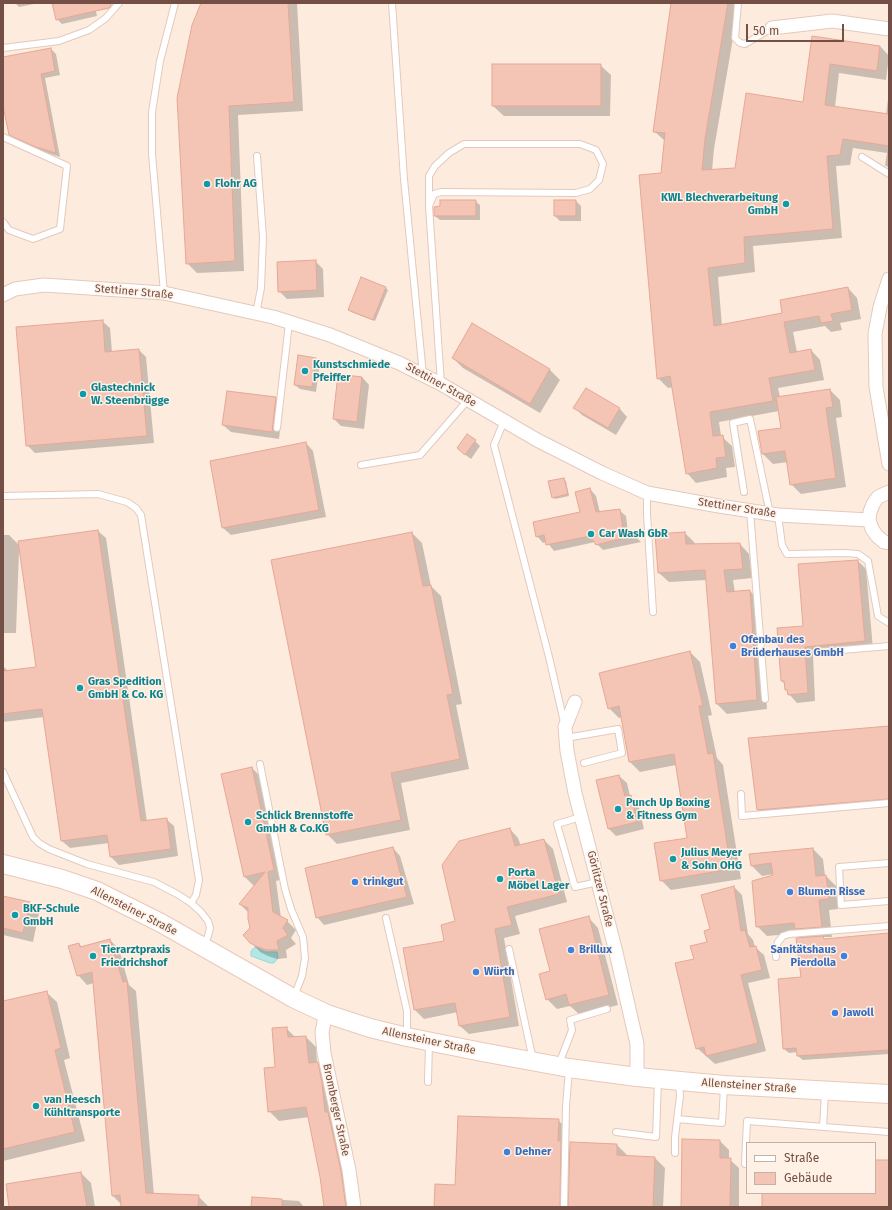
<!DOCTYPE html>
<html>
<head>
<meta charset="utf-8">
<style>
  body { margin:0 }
  #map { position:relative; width:892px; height:1210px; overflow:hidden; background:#fdecde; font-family:"Fira Sans",sans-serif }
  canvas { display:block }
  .frame { position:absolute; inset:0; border:4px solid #744f45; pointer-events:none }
  .legend { position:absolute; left:746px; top:1142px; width:130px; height:52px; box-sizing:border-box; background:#fff1e5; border:1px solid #c7b0a5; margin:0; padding:5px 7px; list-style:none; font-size:12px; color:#744f45 }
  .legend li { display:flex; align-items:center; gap:8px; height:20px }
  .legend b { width:20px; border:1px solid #c7b0a5 }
  .scale { position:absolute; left:746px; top:24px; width:98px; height:18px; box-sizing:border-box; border:2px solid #744f45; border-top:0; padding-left:5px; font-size:12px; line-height:14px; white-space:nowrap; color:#744f45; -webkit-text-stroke:3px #fff1e5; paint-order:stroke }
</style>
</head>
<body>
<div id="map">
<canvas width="892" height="1210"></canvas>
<div class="frame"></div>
<ul class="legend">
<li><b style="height:5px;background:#fff"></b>Straße</li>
<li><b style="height:11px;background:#f4c4b4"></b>Gebäude</li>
</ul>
<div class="scale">50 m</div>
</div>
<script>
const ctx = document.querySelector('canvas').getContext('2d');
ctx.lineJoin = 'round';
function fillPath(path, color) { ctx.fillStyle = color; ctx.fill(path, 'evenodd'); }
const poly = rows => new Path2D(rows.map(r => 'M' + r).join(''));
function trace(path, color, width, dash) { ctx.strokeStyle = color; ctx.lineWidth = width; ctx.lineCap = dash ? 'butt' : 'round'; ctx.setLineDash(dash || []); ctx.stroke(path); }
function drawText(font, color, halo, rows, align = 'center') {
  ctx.font = font + ' "Fira Sans",sans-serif'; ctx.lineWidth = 3; ctx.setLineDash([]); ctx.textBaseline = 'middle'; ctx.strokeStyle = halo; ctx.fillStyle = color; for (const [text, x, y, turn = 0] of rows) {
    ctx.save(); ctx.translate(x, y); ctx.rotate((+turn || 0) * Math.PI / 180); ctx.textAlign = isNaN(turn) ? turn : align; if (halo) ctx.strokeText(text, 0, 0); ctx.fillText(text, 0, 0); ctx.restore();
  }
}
const water = poly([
  [255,947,265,952,277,952,278,958,274,963,270,963,251,956,251,951,255,947]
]);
fillPath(water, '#b2e7e6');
trace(water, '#98d9d9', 1);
fillPath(poly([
  [15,3,39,3,19,7],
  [53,3,94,3,97,16,62,24,57,19],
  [202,3,297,3,303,111,238,115,244,271,197,273,187,263],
  [672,3,739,3,714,149,712,171,736,169,804,103,812,37,880,46,889,56,886,80,839,73,835,107,886,115,889,91,889,168,885,165,887,153,853,148,850,165,836,166,842,238,753,246,755,272,718,277,722,326,783,313,848,288,857,298,861,319,840,323,842,330,831,332,825,326,793,332,797,352,811,350,820,360,824,380,778,388,780,397,830,390,840,400,842,417,836,418,846,487,801,494,791,484,788,462,773,464,763,454,782,429,779,411,719,422,721,436,732,446,735,467,726,468,727,477,696,483,687,473,673,387,668,388,658,378,662,174,665,141,654,131],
  [51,49,56,54,60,75,45,78,60,157,41,151,15,139,10,134,3,104,3,58],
  [600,65,611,75,610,116,504,116,493,106],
  [475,201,480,205,480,220,440,220,435,216],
  [576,201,581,206,581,221,560,221,555,216],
  [315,261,323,269,324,297,287,299,279,291],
  [362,278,386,288,388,290,375,321,351,312,349,310],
  [102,321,110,328,112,352,139,350,146,357,154,443,35,453,27,445],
  [473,325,550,370,560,380,540,413,463,368,453,358],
  [315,359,320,363,316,392,300,389,295,385],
  [362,377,369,385,364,429,341,426,334,419],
  [586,389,620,409,627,417,616,435,582,415,575,408],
  [276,398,283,406,279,439,231,432,223,425],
  [475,441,480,446,471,459,463,453],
  [306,443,313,451,326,517,231,535,223,528],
  [563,479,566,481,569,496,555,499,553,497],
  [590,489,596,496,600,513,619,510,626,516,628,532,635,536,641,542,603,550,595,542,554,551,547,542,543,543,537,536,581,513],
  [98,531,106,538,147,822,166,819,174,826,178,856,119,865,111,857,109,843,70,848,62,841,44,717,3,722,3,666,9,672,38,668,20,551,19,551,16,633,3,633,3,535,9,535,19,545],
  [412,533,422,543,431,586,441,596,462,704,456,705,469,769,401,783,410,830,337,844,327,834],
  [685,533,694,542,695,545,740,544,749,554,752,578,733,580,735,593,750,591,760,601,767,709,727,714,717,704,707,580,669,582,659,573],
  [858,561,866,569,873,649,813,655,815,701,797,703,789,694,786,689,785,684,782,681,804,627,799,565],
  [690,652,700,662,712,715,708,716,717,758,723,765,741,879,671,890,661,880,688,838,676,765,640,772,630,762,622,717,619,718,609,708],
  [889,727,889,806,765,817,757,810],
  [252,768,261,777,283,879,276,881,281,918,287,921,296,930,291,938,296,944,286,950,287,958,277,959,268,956,260,952,251,942,251,929,249,913,240,904,255,887,244,876],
  [619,776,627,783,630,796,638,803,644,829,616,836,609,829],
  [510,829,518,838,521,846,544,840,553,849,567,902,515,916,520,934,504,938,519,1026,469,1034,460,1026,458,1012,424,1019,415,1010,445,941],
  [393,848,400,856,414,904,324,925,317,917],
  [813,849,823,859,825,876,826,876,836,886,838,909,829,910,832,937,823,937,826,940,889,934,889,1054,803,1060,798,1056,798,1052,789,1053,784,1049,802,978,806,938,800,933,767,936,757,926,774,876,774,874,762,876,752,866,750,855],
  [734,887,742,895,748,934,753,940,755,947,764,955,770,978,748,983,766,1051,715,1064,697,1048,695,960,708,943,711,930],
  [3,897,29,903,39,913,33,942,3,935],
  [588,917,598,928,618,1005,580,1015,570,1006,557,1009,547,999,551,972],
  [110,940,119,949,129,985,136,991,154,1195,198,1196,208,1206,207,1207,122,1207,122,1205,113,1196,94,983,87,985,78,975,79,944,83,948],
  [46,992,57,1002,70,1058,64,1060,85,1141,3,1161,3,1002],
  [286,1028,296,1038,306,1037,316,1047,317,1063,327,1073,354,1207,325,1207,321,1177,309,1117,279,1121,269,1111,276,1068],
  [558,1120,569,1131,568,1150,571,1152,617,1145,627,1155,627,1156,655,1158,665,1168,663,1207,435,1207,456,1186],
  [720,1141,729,1150,729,1159,739,1168,739,1207,682,1207],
  [81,1173,91,1183,95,1207,10,1207],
  [253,1198,299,1201,304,1207,252,1207]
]), '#0003');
const building = poly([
  [52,3,111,3,111,6,109,8,56,20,52,3],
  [201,3,288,3,294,102,229,106,235,261,186,264,177,98,192,25,201,3],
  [671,3,728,3,705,139,702,170,735,168,746,93,803,102,812,36,880,46,877,71,830,64,825,105,889,114,889,146,843,139,840,155,827,156,833,229,744,237,745,263,708,268,714,326,782,313,780,300,848,287,852,310,831,314,833,321,821,323,819,316,784,322,790,353,811,349,815,370,769,378,773,401,710,412,713,436,723,435,726,457,716,458,717,468,686,474,670,376,657,379,639,175,661,173,665,133,653,132,671,3],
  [51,48,55,71,41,74,56,153,36,147,9,135,3,106,3,57,51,48],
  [492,64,601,64,601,106,492,106,492,64],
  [440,200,476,200,476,216,434,216,434,207,440,206,440,200],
  [554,200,576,200,576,216,554,216,554,200],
  [316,260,317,290,278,292,277,262,316,260],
  [361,277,386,287,373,320,348,310,361,277],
  [103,320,105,352,139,349,147,436,26,446,16,327,103,320],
  [472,323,550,369,530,404,452,358,472,323],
  [298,355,316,358,312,387,294,385,298,355],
  [338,374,362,377,357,422,333,419,338,374],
  [586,388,620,408,608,428,573,408,586,388],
  [830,389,833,407,826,408,836,478,790,485,785,451,762,454,758,431,781,428,776,397,830,389],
  [227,391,276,397,272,432,222,425,227,391],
  [467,434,476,440,465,455,457,448,467,434],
  [306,442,319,510,222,528,210,461,306,442],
  [564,478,568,494,552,498,548,481,564,478],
  [590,488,596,512,620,509,623,528,636,535,596,545,590,536,546,545,544,535,536,537,533,522,580,512,575,492,590,488],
  [98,530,141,821,167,818,171,849,110,857,107,835,61,841,42,709,3,714,3,671,36,667,18,541,98,530],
  [412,532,423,586,431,585,453,694,447,695,460,759,391,773,401,820,326,835,271,560,412,532],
  [685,532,686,544,740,543,743,569,724,570,727,592,750,590,757,700,716,704,705,570,658,573,655,534,685,532],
  [858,560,865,641,805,647,808,693,788,695,787,690,785,690,784,681,781,681,777,628,803,626,798,564,858,560],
  [690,651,703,706,699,706,708,754,713,753,731,869,660,881,654,843,687,838,674,754,629,762,619,706,608,709,599,673,690,651],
  [889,726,889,799,757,810,748,738,889,726],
  [252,767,274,870,268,872,273,912,288,920,283,928,288,935,277,941,279,950,267,950,258,947,250,943,243,935,250,928,248,919,248,908,239,904,265,872,244,877,221,774,252,767],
  [619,775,625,796,631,795,637,822,608,829,596,780,619,775],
  [510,828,515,846,544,839,559,894,507,907,512,925,495,929,510,1017,459,1026,455,1003,414,1010,403,948,444,941,441,925,455,921,442,865,459,841,510,828],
  [393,847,407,897,316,918,305,868,393,847],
  [813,848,816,876,826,875,829,899,819,900,822,927,795,929,794,923,756,927,752,881,773,875,771,863,751,866,749,854,813,848],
  [734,886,741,931,745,930,750,947,756,946,762,970,741,975,758,1043,706,1056,704,1047,696,1049,688,1018,675,963,694,959,690,946,707,942,704,931,710,929,701,895,734,886],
  [3,896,30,902,23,933,3,928,3,896],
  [589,916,609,995,569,1005,566,994,546,1000,539,974,550,971,539,929,589,916],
  [889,933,889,1050,797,1056,796,1048,783,1049,778,979,801,977,796,938,823,936,824,939,889,933],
  [110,939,123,982,127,981,146,1193,199,1195,198,1207,121,1207,120,1195,112,1196,92,972,77,976,68,946,79,943,80,947,110,939],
  [47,991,61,1048,55,1050,75,1132,3,1149,3,1001,47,991],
  [287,1027,288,1037,306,1036,309,1063,318,1062,322,1083,325,1112,328,1112,341,1171,346,1207,324,1207,320,1177,306,1107,268,1112,264,1068,275,1067,272,1028,287,1027],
  [458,1116,559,1119,558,1141,561,1141,560,1207,434,1207,435,1184,455,1185,458,1116],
  [682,1139,720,1140,720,1158,731,1158,730,1207,681,1207,682,1139],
  [570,1142,617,1144,617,1155,655,1157,653,1207,568,1207,570,1142],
  [875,1160,889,1160,889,1207,762,1207,762,1193,875,1193,875,1160],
  [81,1172,87,1207,9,1207,6,1184,81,1172],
  [252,1197,282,1199,282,1207,251,1207,252,1197]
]);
fillPath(building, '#f4c4b4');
trace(building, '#e7a794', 1);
const lane = poly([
  [392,3,404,179,423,375],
  [738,3,735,38,740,43,745,44,772,28],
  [3,48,59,41,89,30,106,18,119,3],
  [3,137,67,166,60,229,33,239,9,230,3,222],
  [862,157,889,174],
  [429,206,429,176,435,166,449,153,464,144,580,144,596,150,603,164,599,180,590,189,576,193,441,192,434,194,429,206,441,384],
  [164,293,152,154,152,112,160,61,175,3],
  [256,314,261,288,263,237,257,156],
  [504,421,494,445,549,657,564,722],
  [277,428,289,323],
  [361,465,420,455,468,400],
  [744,492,733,423,750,419,770,514],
  [647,493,647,514,653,612],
  [3,496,98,494,127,502,136,508,141,515,199,880,196,895,191,903],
  [750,511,765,699],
  [778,515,782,545,787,554,846,553,858,554,868,561,878,616,889,623],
  [819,652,889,646],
  [566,738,618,729,622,753,584,763],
  [260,764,285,889,291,909,303,937,305,958,302,976,294,997],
  [3,772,33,837,39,843,49,849,87,864,154,882,177,894,191,903,201,912,208,921,210,928,208,936,204,946],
  [741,794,742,816,889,803],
  [581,817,557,824,575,887,598,882],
  [889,863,839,867,841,905,889,901],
  [386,918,407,1011,407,1035],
  [509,949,533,1060],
  [776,957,776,949,778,942,783,936,789,934,889,926],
  [559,1064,572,1030,570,1020,607,1009],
  [428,1082,429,1043],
  [677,1119,722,1123,724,1087],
  [823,1127,825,1093],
  [616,1132,656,1137,658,1081],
  [675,1153,675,1137,680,1096,679,1083],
  [745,1164,747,1121,889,1132],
  [564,1207,566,1107,569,1069]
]);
const street = poly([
  [772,28,832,21,889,29],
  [889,279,880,307,875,334,876,387,889,464],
  [3,295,15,289,44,285,164,293,273,317,330,335,399,363,441,384,537,440,602,473,647,493,719,506,778,515,869,520],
  [889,492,878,497,873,504,870,512,869,520,872,529,877,536,884,542,889,543],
  [575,702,565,727,567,751,575,793,615,948,637,1044,637,1077],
  [327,1014,324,1022,322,1032,324,1053,349,1170,354,1207]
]);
const secondary = poly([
  [3,864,62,879,97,891,161,923,293,998,327,1014,370,1028,407,1037,482,1052,569,1068,637,1077,724,1085,889,1094]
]);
trace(lane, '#e3c9bd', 8);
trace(street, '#e3c9bd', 15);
trace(secondary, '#e9c8b9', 20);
trace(lane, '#fff', 6);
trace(street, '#fff', 13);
trace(secondary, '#fff', 18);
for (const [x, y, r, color] of [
  [207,184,4,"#0f9aa8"],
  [786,204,4,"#0f9aa8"],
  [305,371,4,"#0f9aa8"],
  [83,394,4,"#0f9aa8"],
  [591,534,4,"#0f9aa8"],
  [733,646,4,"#3f7fe0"],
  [80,688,4,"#0f9aa8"],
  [618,809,4,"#0f9aa8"],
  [248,822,4,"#0f9aa8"],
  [673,859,4,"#0f9aa8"],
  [500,879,4,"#0f9aa8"],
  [355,882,4,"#3f7fe0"],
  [790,892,4,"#3f7fe0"],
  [15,915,4,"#0f9aa8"],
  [571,950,4,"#3f7fe0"],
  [93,956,4,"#0f9aa8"],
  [844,956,4,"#3f7fe0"],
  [476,972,4,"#3f7fe0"],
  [835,1013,4,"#3f7fe0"],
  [36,1106,4,"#0f9aa8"],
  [507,1152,4,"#3f7fe0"]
]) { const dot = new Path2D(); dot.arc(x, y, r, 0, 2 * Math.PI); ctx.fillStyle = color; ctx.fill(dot); trace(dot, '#fff1e5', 1.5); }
drawText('bold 11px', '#0d838f', '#fff1e5', [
  ["Flohr AG",215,184],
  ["KWL Blechverarbeitung",778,198,"right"],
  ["GmbH",778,211,"right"],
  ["Kunstschmiede",313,365],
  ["Pfeiffer",313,378],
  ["Glastechnick",91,388],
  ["W. Steenbrügge",91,401],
  ["Car Wash GbR",599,534],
  ["Gras Spedition",88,682],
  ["GmbH & Co. KG",88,695],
  ["Punch Up Boxing",626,803],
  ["& Fitness Gym",626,816],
  ["Schlick Brennstoffe",256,816],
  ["GmbH & Co.KG",256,829],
  ["Julius Meyer",681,853],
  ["& Sohn OHG",681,866],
  ["Porta",508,873],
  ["Möbel Lager",508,886],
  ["BKF-Schule",23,909],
  ["GmbH",23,922],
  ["Tierarztpraxis",101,950],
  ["Friedrichshof",101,963],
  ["van Heesch",44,1100],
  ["Kühltransporte",44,1113]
], 'left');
drawText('11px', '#744f45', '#fff1e5', [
  ["Stettiner Straße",134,292,5],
  ["Stettiner Straße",441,385,29],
  ["Stettiner Straße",737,508,9],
  ["Görlitzer Straße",600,889,76],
  ["Allensteiner Straße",134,911,27],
  ["Allensteiner Straße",429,1041,12],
  ["Allensteiner Straße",749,1086,4],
  ["Bromberger Straße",336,1110,78]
]);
drawText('bold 11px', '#366cbe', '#fff1e5', [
  ["Ofenbau des",741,640],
  ["Brüderhauses GmbH",741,653],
  ["trinkgut",363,882],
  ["Blumen Risse",798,892],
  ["Brillux",579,950],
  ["Sanitätshaus",836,950,"right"],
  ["Pierdolla",836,963,"right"],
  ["Würth",484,972],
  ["Jawoll",843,1013],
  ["Dehner",515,1152]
], 'left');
</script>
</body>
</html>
